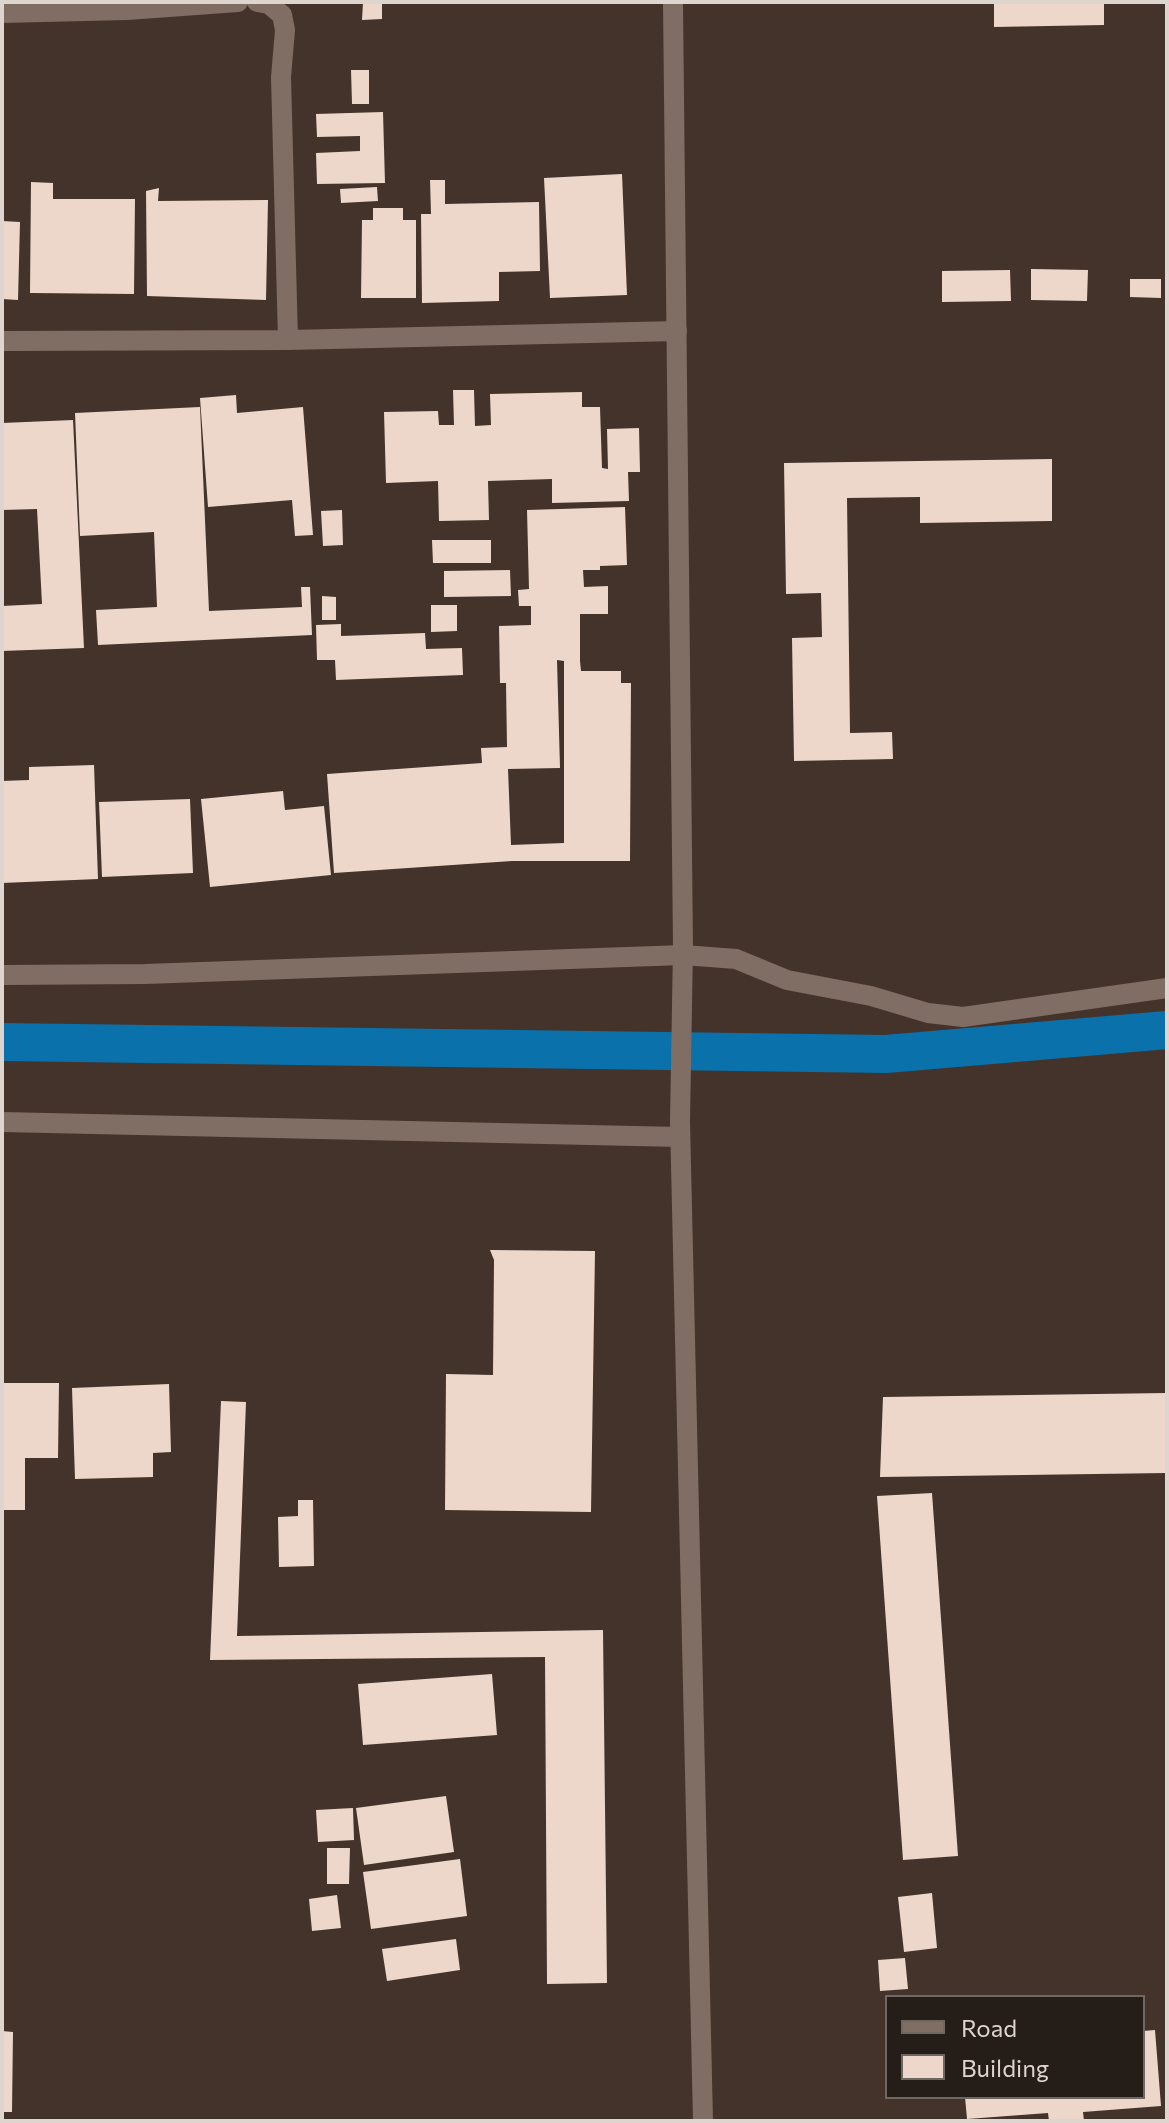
<!DOCTYPE html>
<html>
<head>
<meta charset="utf-8">
<style>
  body { margin:0 }
  #map { position:relative; width:1169px; height:2123px; overflow:hidden; background:#43332a; font-family:Commissioner,sans-serif }
  canvas { display:block }
  .frame { position:absolute; inset:0; border:4px solid #dfd5cf; pointer-events:none }
  .legend { position:absolute; left:885px; top:1995px; width:260px; height:104px; box-sizing:border-box; background:#241d18; border:2px solid #6f6761; margin:0; padding:10px 14px; list-style:none; font-size:24px; color:#dfd5cf }
  .legend li { display:flex; align-items:center; gap:16px; height:40px }
  .legend b { width:40px; border:2px solid #6f6761 }
</style>
</head>
<body>
<div id="map">
<canvas width="1169" height="2123"></canvas>
<div class="frame"></div>
<ul class="legend">
<li><b style="height:10px;background:#806d63"></b>Road</li>
<li><b style="height:22px;background:#edd7cb"></b>Building</li>
</ul>
</div>
<script>
const ctx = document.querySelector('canvas').getContext('2d');
ctx.lineJoin = 'round';
const poly = rows => new Path2D(rows.map(r => 'M' + r).join(''));
function trace(path, color, width, dash) { ctx.strokeStyle = color; ctx.lineWidth = width; ctx.lineCap = dash ? 'butt' : 'round'; ctx.setLineDash(dash || []); ctx.stroke(path); }
function fillPath(path, color) { ctx.fillStyle = color; ctx.fill(path, 'evenodd'); }
trace(poly([
  [2,1042,886,1054,1167,1030]
]), '#0a71ab', 38);
fillPath(poly([
  [363,2,382,2,382,19,362,20],
  [994,2,1104,2,1104,25,994,27],
  [351,70,369,70,369,104,352,104],
  [383,112,385,183,317,184,316,153,360,151,360,136,317,137,316,114],
  [622,174,627,295,550,298,544,178],
  [430,180,445,180,445,204,539,202,540,271,499,272,499,301,422,303,421,214,431,214],
  [31,182,53,183,53,199,135,199,134,294,30,293],
  [377,187,378,201,341,203,340,189],
  [159,188,158,201,268,200,266,300,147,296,146,191],
  [373,208,403,208,403,220,416,220,416,298,361,298,362,220,373,220],
  [2,221,20,222,18,300,2,299],
  [1031,269,1088,270,1087,301,1031,300],
  [1010,270,1011,301,942,302,942,271],
  [1130,279,1161,279,1161,298,1130,297],
  [453,390,474,390,475,426,491,425,490,394,582,392,582,407,600,407,602,468,608,469,607,429,639,428,640,472,628,472,629,501,552,503,552,479,488,481,489,520,439,521,438,481,386,483,384,412,438,411,439,425,454,425],
  [236,395,237,413,303,407,313,535,295,536,292,500,208,507,200,398],
  [200,407,209,611,302,607,301,587,310,587,312,635,98,645,96,610,157,607,154,532,80,536,75,413],
  [73,420,84,648,2,651,2,606,42,604,37,509,2,510,2,423],
  [1052,459,1052,521,920,523,920,497,847,498,850,733,892,732,893,759,794,761,792,638,822,637,821,593,786,594,784,463],
  [625,507,627,565,600,566,600,570,583,570,584,587,608,586,608,614,580,614,580,661,581,671,621,671,621,683,631,683,630,861,512,861,334,873,327,774,482,763,481,748,507,747,506,683,500,683,499,626,531,625,531,606,519,606,518,590,529,589,527,510],
  [557,660,564,661,564,843,511,845,508,769,560,768],
  [342,510,343,545,323,546,321,511],
  [432,540,491,540,491,563,433,563],
  [510,570,511,596,444,597,444,571],
  [322,596,336,597,336,620,322,620],
  [431,605,457,605,457,631,431,632],
  [341,624,341,636,425,633,426,649,462,648,463,675,336,680,335,660,317,660,316,625],
  [94,765,98,879,2,883,2,781,29,780,29,767],
  [283,791,285,810,324,806,331,875,210,887,201,799],
  [190,799,193,873,102,877,99,802],
  [490,1250,595,1251,591,1512,445,1510,446,1374,493,1375,494,1260],
  [2,1383,59,1383,58,1458,25,1458,25,1510,2,1510],
  [169,1384,171,1452,153,1453,153,1477,75,1479,72,1388],
  [1167,1393,1167,1473,880,1477,883,1397],
  [221,1401,246,1402,237,1636,603,1630,607,1983,547,1984,545,1657,210,1660],
  [932,1493,958,1856,903,1860,877,1496],
  [298,1500,313,1500,314,1566,279,1567,278,1517,298,1516],
  [492,1674,497,1735,363,1745,358,1684],
  [446,1796,454,1852,364,1865,356,1808],
  [353,1808,354,1840,318,1842,316,1810],
  [327,1848,350,1848,349,1884,327,1884],
  [460,1859,467,1916,371,1929,363,1872],
  [932,1893,937,1948,904,1952,898,1897],
  [337,1895,341,1928,312,1931,309,1899],
  [456,1939,460,1970,387,1981,382,1949],
  [905,1958,908,1989,880,1991,878,1960],
  [1155,2030,1161,2106,1083,2112,1084,2121,1049,2121,1048,2113,967,2119,965,2097,1143,2097,1143,2031],
  [2,2031,13,2032,12,2112,2,2112]
]), '#edd7cb');
trace(poly([
  [2,975,145,974,683,955,736,959,787,980,871,996,928,1013,963,1017,1167,988]
]), '#806d63', 20);
trace(poly([
  [257,2,269,4,282,15,285,30,281,77,288,340],
  [2,13,127,10,238,2],
  [2,341,288,340,677,331],
  [2,1122,680,1137]
]), '#806d63', 20);
trace(poly([
  [673,2,683,947,680,1121,703,2121]
]), '#806d63', 20);
</script>
</body>
</html>
